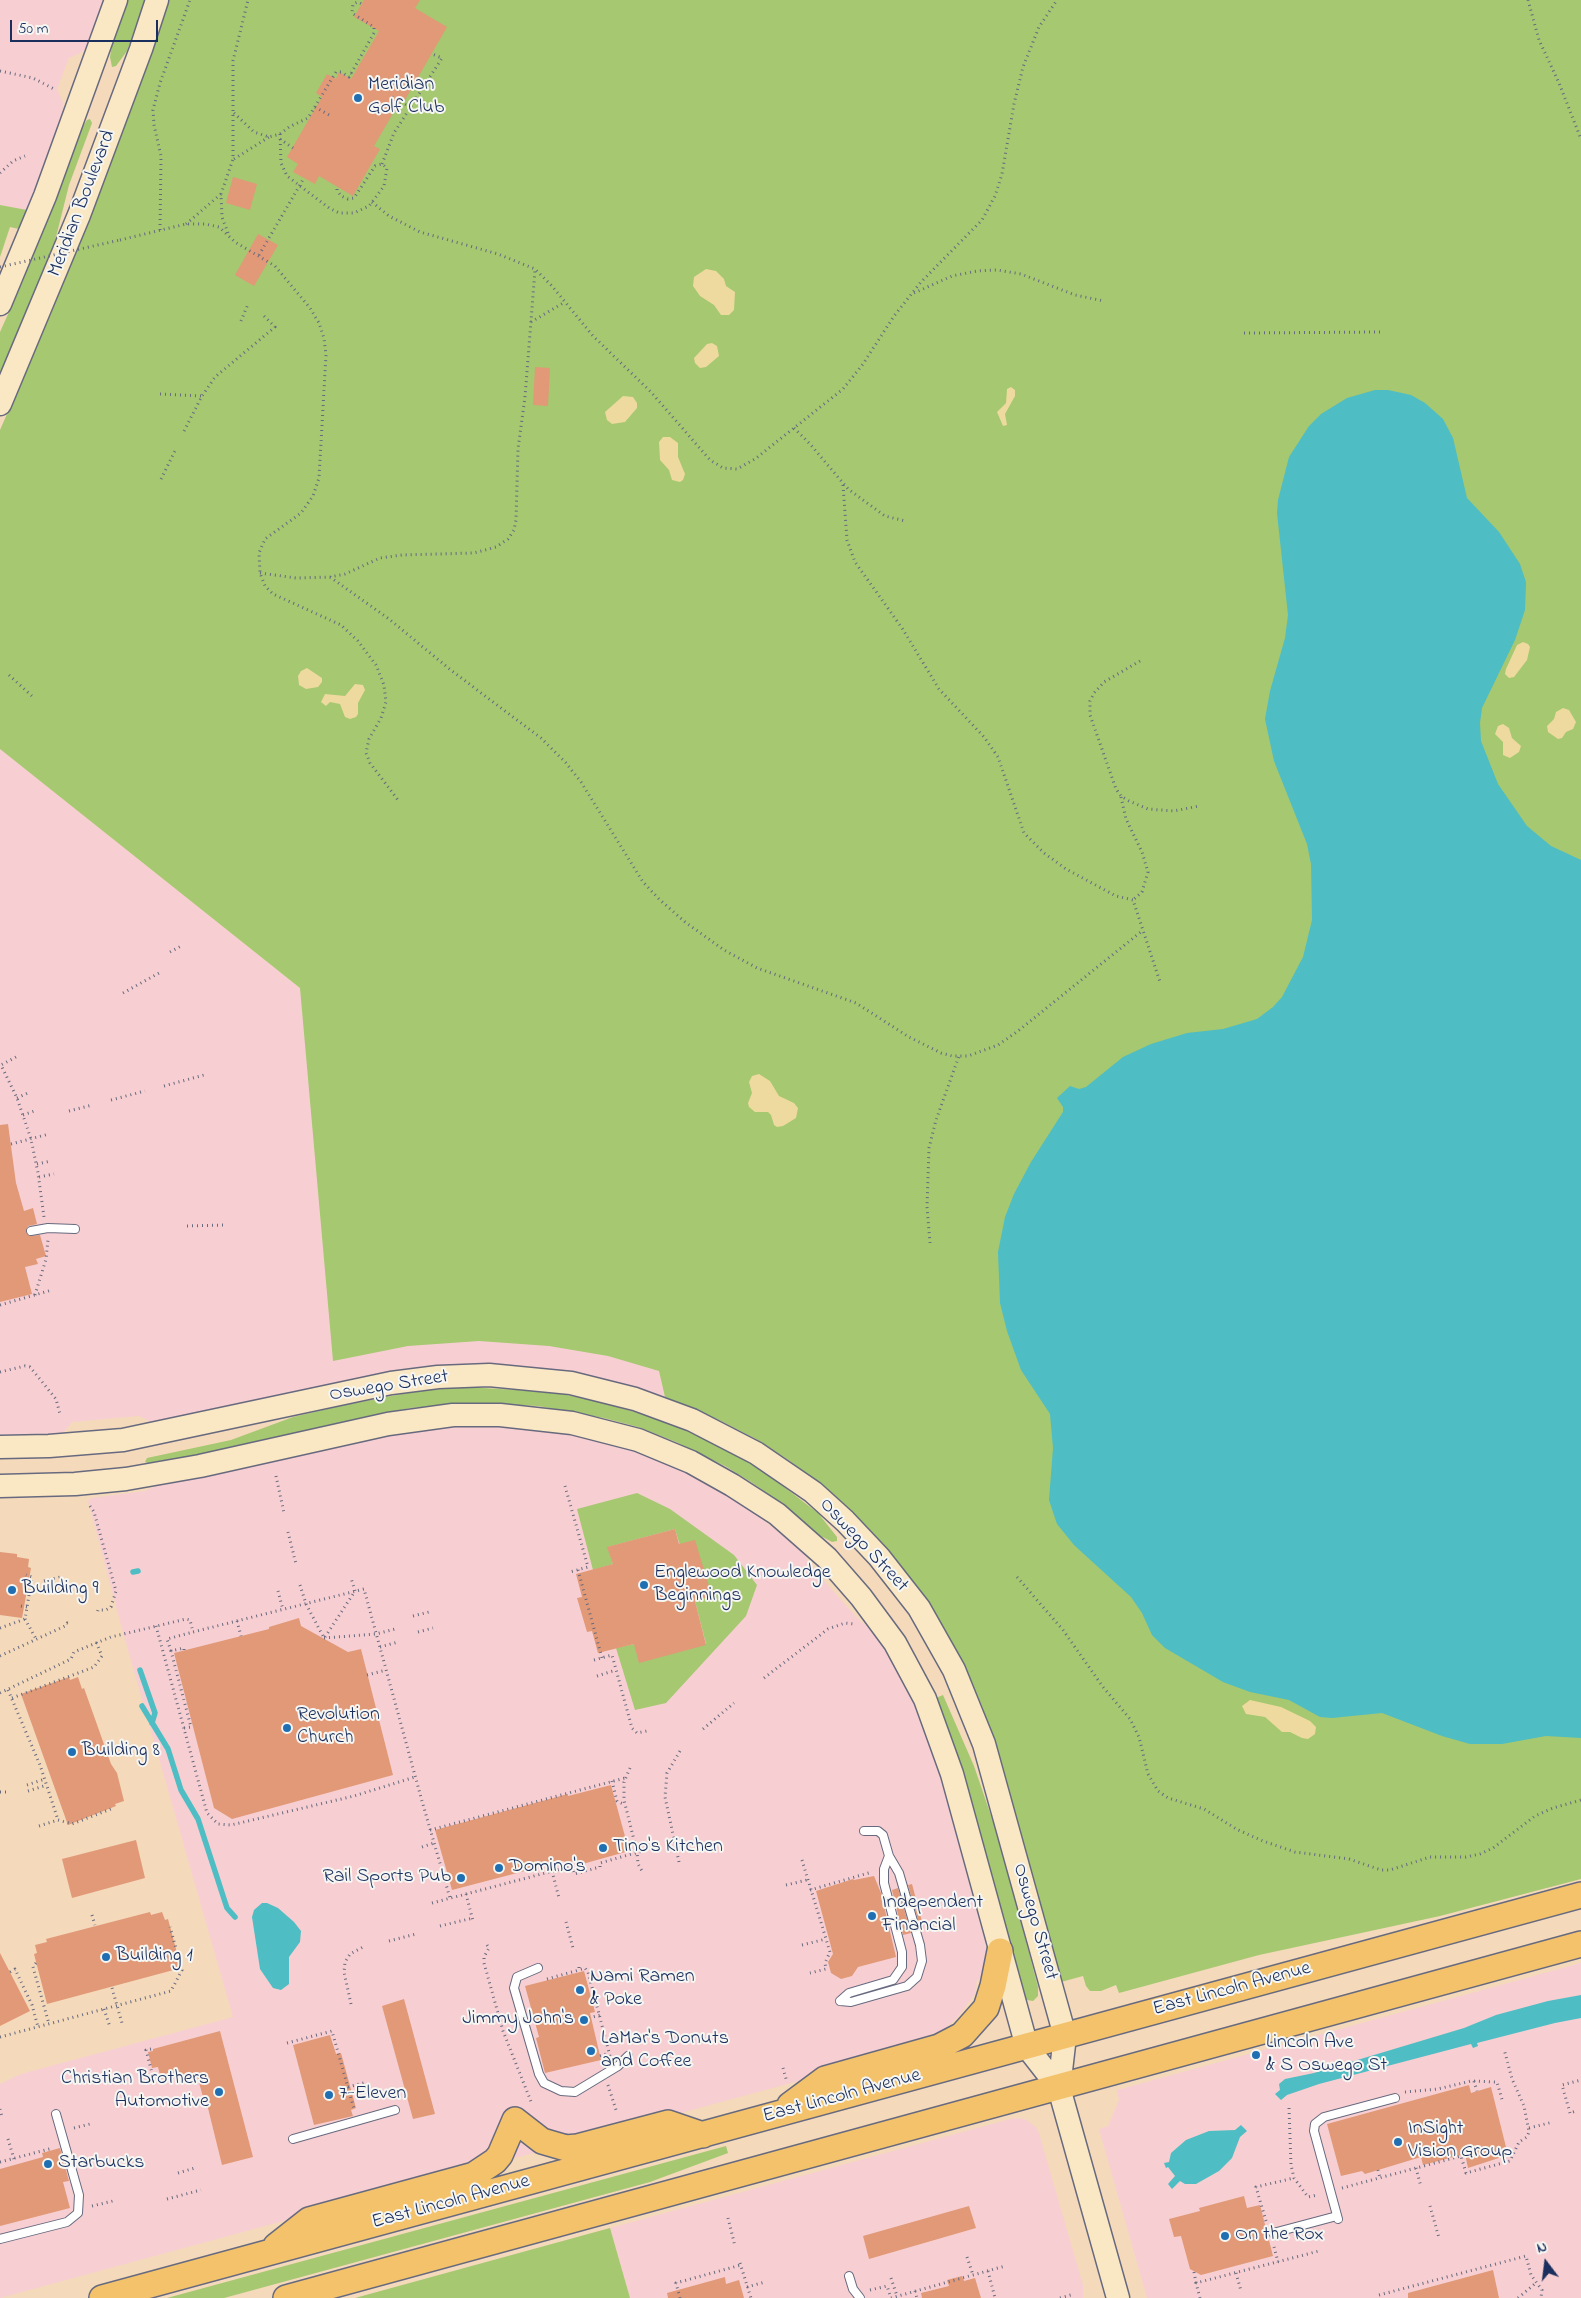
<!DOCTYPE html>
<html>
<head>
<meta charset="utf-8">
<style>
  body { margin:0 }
  #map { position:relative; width:1581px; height:2298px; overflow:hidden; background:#f4d9bb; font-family:"Indie Flower",sans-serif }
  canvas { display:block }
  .north { position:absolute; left:1521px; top:2238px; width:50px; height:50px; -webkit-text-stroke:4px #f6f6f2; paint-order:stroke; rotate:345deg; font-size:14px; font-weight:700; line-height:20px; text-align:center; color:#1b2f5e }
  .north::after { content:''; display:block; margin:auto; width:18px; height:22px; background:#1b2f5e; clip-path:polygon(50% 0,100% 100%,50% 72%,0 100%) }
  .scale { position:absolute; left:10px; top:20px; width:148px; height:22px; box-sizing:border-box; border:2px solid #1b2f5e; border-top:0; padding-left:6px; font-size:15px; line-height:18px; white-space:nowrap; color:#1b2f5e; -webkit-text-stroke:4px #f6f6f2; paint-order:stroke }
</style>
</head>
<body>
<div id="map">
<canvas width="1581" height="2298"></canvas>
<div class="north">N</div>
<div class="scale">50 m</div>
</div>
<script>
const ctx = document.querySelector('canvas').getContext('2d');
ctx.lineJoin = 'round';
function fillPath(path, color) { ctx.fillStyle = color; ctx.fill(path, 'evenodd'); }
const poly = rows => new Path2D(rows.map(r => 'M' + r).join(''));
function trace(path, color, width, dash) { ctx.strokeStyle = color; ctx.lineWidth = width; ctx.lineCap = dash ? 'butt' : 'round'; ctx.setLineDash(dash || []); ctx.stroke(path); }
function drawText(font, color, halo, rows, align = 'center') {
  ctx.font = font + ' "Indie Flower",sans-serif'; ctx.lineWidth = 4; ctx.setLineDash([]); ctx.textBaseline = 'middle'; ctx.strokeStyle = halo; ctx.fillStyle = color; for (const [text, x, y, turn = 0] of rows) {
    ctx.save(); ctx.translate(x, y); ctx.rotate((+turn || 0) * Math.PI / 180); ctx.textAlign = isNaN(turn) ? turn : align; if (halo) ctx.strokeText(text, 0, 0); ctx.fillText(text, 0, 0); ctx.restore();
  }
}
fillPath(poly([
  [0,0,104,0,88,44,82,52,69,58,57,89,63,103,62,116,27,210,0,205],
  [0,749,300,988,659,1371,665,1397,614,1381,555,1370,499,1365,439,1366,370,1376,162,1422,151,1422,139,1416,72,1422,64,1432,56,1435,0,1435],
  [490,1425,570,1433,634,1451,683,1471,748,1508,805,1553,808,1563,861,1622,870,1627,877,1636,897,1668,919,1715,941,1778,985,1941,988,1965,986,1979,977,1980,975,1994,956,2019,942,2031,929,2035,931,2045,0,2298,0,2084,21,2074,233,2017,124,1636,88,1501,91,1498,145,1491,158,1485,406,1432,449,1426],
  [1581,1963,1581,2298,1147,2298,1099,2129,1108,2126,1119,2100,1117,2090],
  [1014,2118,1024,2119,1028,2121,1036,2127,1039,2133,1083,2285,1083,2298,630,2298,610,2228]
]), '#f7cfd2');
fillPath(poly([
  [127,0,146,0,127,51,116,66,112,67,110,57,112,45],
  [169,0,1581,0,1581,1879,1440,1916,1259,1955,1119,1993,1116,1985,1101,1991,1090,1991,1086,1986,1083,1976,1061,1982,998,1754,982,1706,968,1674,933,1610,886,1548,867,1527,827,1489,787,1459,756,1439,719,1420,665,1397,659,1371,608,1356,549,1346,479,1341,408,1346,333,1361,300,988,0,749,0,430,50,316,107,173,159,32],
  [90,119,92,123,69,185,52,253,0,376,0,332,22,283,80,131,87,120],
  [0,205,27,210,19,229,10,227,0,257],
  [466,1387,552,1392,600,1402,662,1420,730,1451,775,1480,818,1513,837,1537,837,1541,832,1542,817,1534,784,1505,751,1482,725,1466,676,1442,638,1427,604,1418,538,1406,477,1403,410,1408,170,1461,148,1463,145,1462,147,1458,231,1440,293,1417,340,1406,417,1391],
  [637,1493,670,1509,734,1555,757,1585,746,1616,666,1703,635,1710,616,1648,634,1644,706,1644,695,1601,712,1596,684,1559,675,1529,608,1547,613,1564,593,1570,577,1509],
  [943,1695,974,1766,1000,1842,1038,1987,1038,1996,1033,2001,1027,2000,1024,1997,958,1758,936,1698],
  [726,2146,728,2153,650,2182,224,2298,167,2298],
  [610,2228,630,2298,355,2298]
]), '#a5c871');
fillPath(poly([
  [706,269,716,271,724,279,726,286,735,292,734,310,729,315,721,315,714,305,700,296,693,286,694,277],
  [707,344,712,343,717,346,719,356,706,367,700,368,695,363,694,358],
  [1011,387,1015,390,1015,396,1005,414,1007,425,1003,426,997,412,1006,403,1007,389],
  [623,396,633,397,637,403,637,408,625,422,612,424,607,420,605,412],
  [663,437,670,437,678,443,678,457,685,474,683,480,680,482,672,480,669,470,660,460,659,442],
  [1523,642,1528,644,1530,647,1527,660,1514,677,1509,678,1505,674,1506,669,1517,645],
  [307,668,322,678,322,682,318,687,306,689,299,685,298,676,301,671],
  [355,684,363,685,365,690,358,703,358,714,356,717,350,719,345,717,340,704,330,702,326,706,321,702,325,694,345,696],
  [1563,708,1569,710,1576,722,1573,729,1566,732,1562,738,1558,739,1548,732,1547,726,1554,719,1556,712],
  [1503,724,1509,728,1512,738,1521,746,1519,752,1510,758,1503,755,1503,742,1495,734,1498,726],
  [759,1074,770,1081,779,1096,794,1103,798,1108,796,1118,783,1126,777,1127,774,1125,771,1115,768,1112,755,1112,749,1107,748,1103,752,1093,749,1082,752,1076],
  [1250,1700,1281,1707,1310,1721,1316,1727,1315,1734,1308,1739,1302,1738,1290,1732,1282,1732,1265,1717,1246,1714,1242,1706]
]), '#eeda9e');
fillPath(poly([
  [1375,390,1388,390,1411,395,1425,403,1443,419,1453,438,1467,498,1499,532,1520,564,1526,582,1525,610,1515,640,1482,708,1480,723,1481,741,1498,784,1527,826,1551,846,1581,860,1581,1738,1546,1736,1502,1744,1470,1744,1442,1736,1382,1713,1332,1718,1320,1717,1289,1700,1250,1692,1223,1682,1165,1648,1152,1635,1142,1613,1131,1597,1074,1545,1057,1524,1049,1500,1053,1448,1050,1414,1021,1370,1007,1331,1000,1303,998,1252,1005,1217,1014,1194,1031,1162,1063,1112,1063,1107,1057,1098,1070,1086,1079,1089,1086,1087,1123,1057,1151,1044,1187,1033,1223,1029,1257,1019,1273,1007,1282,997,1303,957,1312,920,1311,864,1307,844,1274,761,1265,719,1270,691,1285,638,1288,615,1277,513,1278,500,1289,457,1309,426,1321,414,1347,398],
  [262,1903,267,1903,278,1908,294,1922,301,1931,300,1942,289,1957,289,1984,281,1990,273,1988,260,1969,252,1917,254,1910],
  [1581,1995,1581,2018,1555,2023,1477,2043,1478,2046,1473,2048,1471,2044,1319,2084,1287,2095,1281,2100,1275,2094,1280,2090,1279,2084,1285,2079,1314,2073,1464,2028,1496,2015,1548,2001],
  [1241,2125,1247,2131,1240,2137,1232,2158,1219,2171,1196,2184,1185,2184,1180,2181,1172,2189,1168,2184,1175,2176,1168,2167,1166,2168,1164,2163,1169,2162,1171,2153,1186,2140,1209,2131,1235,2130]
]), '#4ebdc4');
trace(poly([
  [133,1572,138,1571],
  [140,1670,155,1713,152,1723],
  [142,1706,168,1749,181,1790,198,1819,227,1908,235,1917]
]), '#4ebdc4', 5.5);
fillPath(poly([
  [364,0,420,0,415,8,447,27,405,100,402,98,374,146,380,149,353,196,319,176,315,184,293,172,298,164,287,157,322,97,316,93,327,74,336,79,339,72,351,79,379,31,354,17],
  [233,177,257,184,250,210,226,203],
  [258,234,278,245,254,286,235,275],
  [535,367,550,368,548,406,533,405],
  [8,1124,16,1183,24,1211,33,1208,37,1224,28,1226,26,1232,30,1236,40,1235,46,1256,36,1259,38,1264,25,1267,32,1294,0,1302,0,1125],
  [675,1529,679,1544,695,1540,712,1596,695,1601,706,1645,639,1663,634,1644,598,1653,592,1631,587,1632,577,1598,582,1597,576,1574,613,1564,607,1547],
  [0,1552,17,1554,17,1557,29,1559,28,1567,31,1568,22,1618,0,1615],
  [299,1618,301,1626,348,1652,361,1649,393,1775,232,1819,214,1808,174,1653,269,1629,269,1627],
  [69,1677,70,1680,78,1677,82,1689,84,1688,111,1764,117,1773,124,1801,115,1804,116,1806,68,1825,21,1694],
  [611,1785,629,1851,579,1865,577,1861,568,1863,563,1861,452,1890,435,1830,568,1794,568,1796],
  [136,1840,145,1878,72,1898,62,1859],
  [874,1876,881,1893,896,1957,858,1967,852,1976,841,1979,831,1973,828,1962,833,1954,816,1891,853,1879,854,1880],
  [912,1884,924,1929,921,1930,908,1885],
  [898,1888,911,1933,903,1935,892,1890],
  [150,1912,151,1915,162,1912,165,1920,168,1919,181,1968,47,2004,34,1954,37,1953,35,1945,47,1942,46,1939],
  [0,1953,30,2011,0,2026],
  [584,1971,595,2012,590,2013,601,2060,545,2073,536,2038,539,2037,525,1986],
  [404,1999,435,2114,413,2119,382,2006],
  [220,2031,253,2157,222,2165,207,2104,205,2104,196,2072,164,2081,163,2078,161,2079,158,2067,152,2068,148,2052,153,2051,153,2049],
  [330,2035,336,2054,341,2053,356,2108,351,2110,353,2116,314,2125,293,2045],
  [1469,2085,1471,2093,1491,2087,1508,2155,1468,2168,1465,2154,1423,2165,1421,2157,1365,2174,1362,2171,1341,2176,1327,2124],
  [60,2148,69,2181,63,2182,70,2208,0,2226,0,2169,43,2157,42,2153],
  [1244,2196,1247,2208,1260,2205,1273,2256,1201,2275,1190,2269,1181,2236,1174,2237,1169,2219,1200,2211,1199,2208],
  [969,2206,976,2228,869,2259,863,2236],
  [1493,2270,1499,2298,1408,2298,1408,2293],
  [962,2276,964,2281,975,2278,981,2298,922,2298,921,2293,949,2286,947,2280],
  [725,2277,726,2284,739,2280,744,2298,668,2298,667,2293]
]), '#e19977');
const service = poly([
  [31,1231,48,1228,75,1229],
  [538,1968,517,1977,514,1988,539,2074,544,2083,561,2091,575,2092,618,2066,628,2056],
  [840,2001,851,2002,907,1986,917,1977,922,1961,920,1945,899,1873,889,1856,883,1835,878,1831,864,1831],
  [840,2001,849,1993,893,1980,902,1967,902,1952,884,1883,884,1869,889,1856],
  [293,2139,395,2110],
  [1338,2219,1314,2131,1315,2124,1324,2117,1395,2098],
  [1273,2233,1337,2216],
  [0,2239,67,2222,78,2213,79,2195,56,2114],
  [849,2276,853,2289,860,2298]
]);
const secondary = poly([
  [0,304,45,196,116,0],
  [0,404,79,215,141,49,157,0],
  [0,1447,49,1446,123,1440,391,1383,438,1377,489,1375,571,1383,635,1399,692,1420,756,1453,813,1492,845,1521,879,1557,919,1608,954,1670,984,1744,1065,2036,1059,2088],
  [0,1486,75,1484,126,1479,200,1466,388,1424,453,1415,500,1415,572,1423,638,1440,691,1462,732,1485,777,1514,827,1558,861,1597,895,1643,925,1699,952,1774,1027,2047,1059,2088,1118,2298]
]);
const primary = poly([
  [790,2105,825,2079,939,2047,962,2035,986,2008,993,1986,1000,1951],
  [276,2246,309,2220,474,2175,495,2161,500,2155,515,2120,542,2141,566,2148,577,2147,668,2123,703,2135],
  [102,2298,1581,1895],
  [286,2298,1581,1944]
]);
trace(service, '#676a7f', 10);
trace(secondary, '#676a7f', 25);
trace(primary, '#676a7f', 28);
trace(poly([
  [1528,0,1539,40,1559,83,1581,139],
  [0,71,33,78,54,89],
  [351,73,355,76],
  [392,97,410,107],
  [315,107,331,116],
  [234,113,254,132,269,137,280,134,289,127,308,118,336,72,341,72,349,77,374,33,374,27,352,13,353,4,358,2,362,4],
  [280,134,281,163,287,176,329,208,339,213,354,213,369,206,384,186,387,168,382,164,375,166,354,198,348,199,341,196,337,190,337,186],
  [280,139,293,148],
  [234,159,269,137],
  [382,164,394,133,442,58,432,54],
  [0,173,13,161,25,156],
  [372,202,389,216,420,232,498,254,535,269,552,286,593,336,651,392,710,460,723,468,737,469,755,459,843,389,863,364,894,316,921,282,982,220,995,196,1002,174,1014,104,1023,67,1039,27,1057,0],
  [186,224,221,194],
  [160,230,161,156,154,125,153,110,160,83,190,0],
  [228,233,222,217,221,194,233,159,233,61,248,0],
  [120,240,186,224,205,224,219,227,235,242,275,266,310,308,319,323,324,338,326,355,319,478,313,496,301,513,265,539,259,553,260,573,265,586,273,594,341,625,358,641,376,665,384,685,386,702,381,718,369,739,366,753,370,763,398,800],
  [259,255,304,178],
  [914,293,952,276,977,271,997,270,1021,274,1075,295,1104,301],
  [241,321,248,304],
  [531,322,565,302],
  [1244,333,1380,332],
  [160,394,202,396],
  [794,428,810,444,848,489,885,516,905,521],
  [184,431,202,396,215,377,275,327,262,314],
  [161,479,175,451],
  [843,485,847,540,855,562,902,628,939,689,984,737,998,757,1024,833,1044,853,1066,869,1116,896,1133,900,1160,982],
  [260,573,296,578,330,577,345,574,380,558,402,555,474,553,496,547,508,539,514,530,516,520,518,449,525,397,535,270],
  [330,577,389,619,452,671,541,738,566,763,581,782,643,882,659,899,685,922,724,950,757,968,856,1003,909,1037,941,1053,952,1056,968,1056,998,1045,1018,1031,1142,931],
  [1140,661,1104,682,1094,693,1090,701,1090,715,1116,789,1121,796,1129,801,1148,809,1174,811,1199,806],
  [9,675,33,697],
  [1121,797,1126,819,1142,852,1148,872,1142,892,1133,900],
  [170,952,183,945],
  [123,993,159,973],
  [16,1057,1,1065,17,1098,31,1139,38,1173,44,1217],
  [164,1086,204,1075],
  [17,1098,30,1092],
  [111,1100,145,1091],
  [69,1111,92,1105],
  [23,1115,37,1110],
  [11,1144,49,1134],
  [37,1164,51,1161],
  [39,1177,54,1174],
  [187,1226,226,1225],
  [930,1243,927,1207,929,1148,936,1120,959,1056],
  [35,1295,46,1259,48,1240],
  [0,1305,52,1290],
  [0,1372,25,1366,30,1367,56,1399,60,1414],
  [276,1476,284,1513],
  [565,1486,588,1567,570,1572],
  [90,1506,94,1512,116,1591,111,1607,106,1610,98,1610,97,1613],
  [288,1532,296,1564],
  [578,1570,602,1658],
  [1017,1577,1063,1630,1103,1687,1130,1719,1139,1737,1148,1774,1158,1791,1168,1798,1204,1809,1238,1830,1263,1841,1295,1852,1349,1859,1381,1870,1390,1870,1430,1857,1466,1857,1480,1854,1493,1848,1535,1816,1553,1808,1581,1800],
  [44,1581,60,1577],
  [300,1585,306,1604,324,1638],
  [278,1591,283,1610],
  [21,1606,27,1607],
  [413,1616,429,1612],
  [25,1619,36,1639],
  [237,1621,241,1636],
  [156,1626,207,1813,218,1824,231,1825,354,1796,415,1777],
  [0,1628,25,1619,32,1577,26,1575],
  [418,1632,433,1628],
  [325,1637,355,1591,351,1578],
  [324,1638,376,1634,395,1629],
  [380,1647,398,1642],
  [171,1651,167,1639,193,1632],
  [0,1656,65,1626,67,1623,70,1624],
  [594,1660,612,1655,632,1728,637,1733,647,1731,647,1734],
  [367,1675,386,1670],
  [597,1676,616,1670],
  [764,1678,828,1629,845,1623,855,1624],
  [8,1690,40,1765,58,1820],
  [0,1693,71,1659,74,1652,111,1637,186,1619,190,1620,193,1632,364,1589,422,1801,450,1898],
  [12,1698,94,1667,102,1656,96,1642],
  [184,1728,191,1727,171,1651,184,1648,184,1651],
  [703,1729,734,1703],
  [630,1768,624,1782,624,1800,637,1852,638,1864,642,1871],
  [612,1781,617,1801,625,1805],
  [27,1785,45,1779],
  [28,1791,47,1785],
  [0,1792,7,1792],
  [39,1826,58,1820,72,1824,111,1809,109,1806],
  [430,1830,625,1778],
  [422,1847,434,1843],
  [802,1860,830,1952,825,1963,826,1969,810,1973],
  [679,1862,665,1797,667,1773,680,1751],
  [552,1871,559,1898],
  [786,1885,807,1880],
  [810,1890,872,1872],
  [466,1894,473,1921],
  [432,1903,572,1866,574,1874,600,1867,600,1863,646,1850],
  [92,1915,95,1925],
  [566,1922,573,1948],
  [440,1926,473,1918],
  [389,1941,416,1934],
  [487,1945,489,1948,484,1957,484,1963,503,2031,532,2104],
  [802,1945,826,1939],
  [36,1963,33,1967,49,2024],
  [579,1967,579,1970,585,1968,588,1972,610,2056],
  [10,1972,15,1969,32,2005,38,2027],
  [547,1979,579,1970],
  [112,1988,122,2023],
  [351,2004,344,1972,345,1962,350,1954,363,1947],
  [104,2009,110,2027],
  [589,2018,600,2015],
  [0,2037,171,1991,182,1970,170,1927],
  [287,2043,332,2031,354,2109],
  [151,2049,146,2050,152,2073],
  [600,2056,609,2053],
  [783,2068,787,2082],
  [1474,2081,1477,2091],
  [608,2085,617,2113],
  [348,2087,367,2082],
  [1405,2092,1438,2089,1471,2081,1497,2082,1503,2103],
  [1289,2108,1291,2165,1294,2178,1308,2197,1317,2195],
  [0,2109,2,2117],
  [1573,2112,1576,2111],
  [1570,2113,1562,2085,1581,2080],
  [74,2128,90,2124],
  [1529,2128,1553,2122],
  [8,2139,14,2159],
  [0,2162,53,2148],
  [1416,2168,1421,2187],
  [1378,2170,1380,2178],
  [178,2173,195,2168],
  [1342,2188,1461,2156,1466,2173,1510,2161,1519,2142,1527,2137,1529,2132,1524,2106,1512,2079,1504,2049],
  [167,2199,201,2190],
  [92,2206,113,2201],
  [1430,2206,1439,2238],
  [728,2218,735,2246],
  [1266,2221,1256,2187,1294,2178],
  [1274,2247,1278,2262],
  [967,2257,973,2275],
  [740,2263,751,2298],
  [988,2271,995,2298],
  [1194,2272,1196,2283],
  [1236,2273,1241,2291],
  [891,2278,897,2296],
  [747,2287,765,2282],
  [870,2290,887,2286,891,2298,1005,2266],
  [915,2291,917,2298],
  [1379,2295,1526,2256,1531,2275,1542,2290,1541,2298],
  [680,2298,676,2283,741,2265],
  [1060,2298,1074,2294],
  [1200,2298,1196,2283,1319,2251],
  [1518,2298,1537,2282]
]), '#676a7f', 3, [1, 4]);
trace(service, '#fff', 8);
trace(secondary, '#fae7c3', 22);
trace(primary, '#f3c26a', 25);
trace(poly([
  [0,267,120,240]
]), '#676a7f', 3, [1, 4]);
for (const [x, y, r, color] of [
  [358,98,5,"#1f6fb2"],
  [644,1585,5,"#1f6fb2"],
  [12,1590,5,"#1f6fb2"],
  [287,1728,5,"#1f6fb2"],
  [72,1752,5,"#1f6fb2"],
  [603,1848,5,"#1f6fb2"],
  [499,1868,5,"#1f6fb2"],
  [461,1878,5,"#1f6fb2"],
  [872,1916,5,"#1f6fb2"],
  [106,1957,5,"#1f6fb2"],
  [580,1990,5,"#1f6fb2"],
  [584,2020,5,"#1f6fb2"],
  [591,2051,5,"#1f6fb2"],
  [1256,2055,5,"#1f6fb2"],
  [219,2092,5,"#1f6fb2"],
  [329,2095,5,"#1f6fb2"],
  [1398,2142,5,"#1f6fb2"],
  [48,2164,5,"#1f6fb2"],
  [1225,2236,5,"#1f6fb2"]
]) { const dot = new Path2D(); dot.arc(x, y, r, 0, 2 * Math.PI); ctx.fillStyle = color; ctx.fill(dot); trace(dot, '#f6f6f2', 2); }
drawText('20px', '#1b2f5e', '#f6f6f2', [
  ["Meridian",368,86],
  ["Golf Club",368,109],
  ["Englewood Knowledge",654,1574],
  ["Beginnings",654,1597],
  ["Building 9",22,1590],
  ["Revolution",297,1716],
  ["Church",297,1739],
  ["Building 8",82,1752],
  ["Tino's Kitchen",613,1848],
  ["Domino's",509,1868],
  ["Rail Sports Pub",451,1878,"right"],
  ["Independent",882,1904],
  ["Financial",882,1927],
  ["Building 1",116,1957],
  ["Nami Ramen",590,1978],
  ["& Poke",590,2001],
  ["Jimmy John's",574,2020,"right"],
  ["LaMar's Donuts",601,2040],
  ["and Coffee",601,2063],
  ["Lincoln Ave",1266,2044],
  ["& S Oswego St",1266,2067],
  ["Christian Brothers",209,2080,"right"],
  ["Automotive",209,2103,"right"],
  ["7-Eleven",339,2095],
  ["InSight",1408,2130],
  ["Vision Group",1408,2153],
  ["Starbucks",58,2164],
  ["On the Rox",1235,2236]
], 'left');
drawText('20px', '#1b2f5e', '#f6f6f2', [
  ["Meridian Boulevard",83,204,-69],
  ["Oswego Street",389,1387,-9],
  ["Oswego Street",863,1546,47],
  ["Oswego Street",1034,1922,74],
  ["East Lincoln Avenue",1232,1990,-15],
  ["East Lincoln Avenue",842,2097,-15],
  ["East Lincoln Avenue",451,2203,-15]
]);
</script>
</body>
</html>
